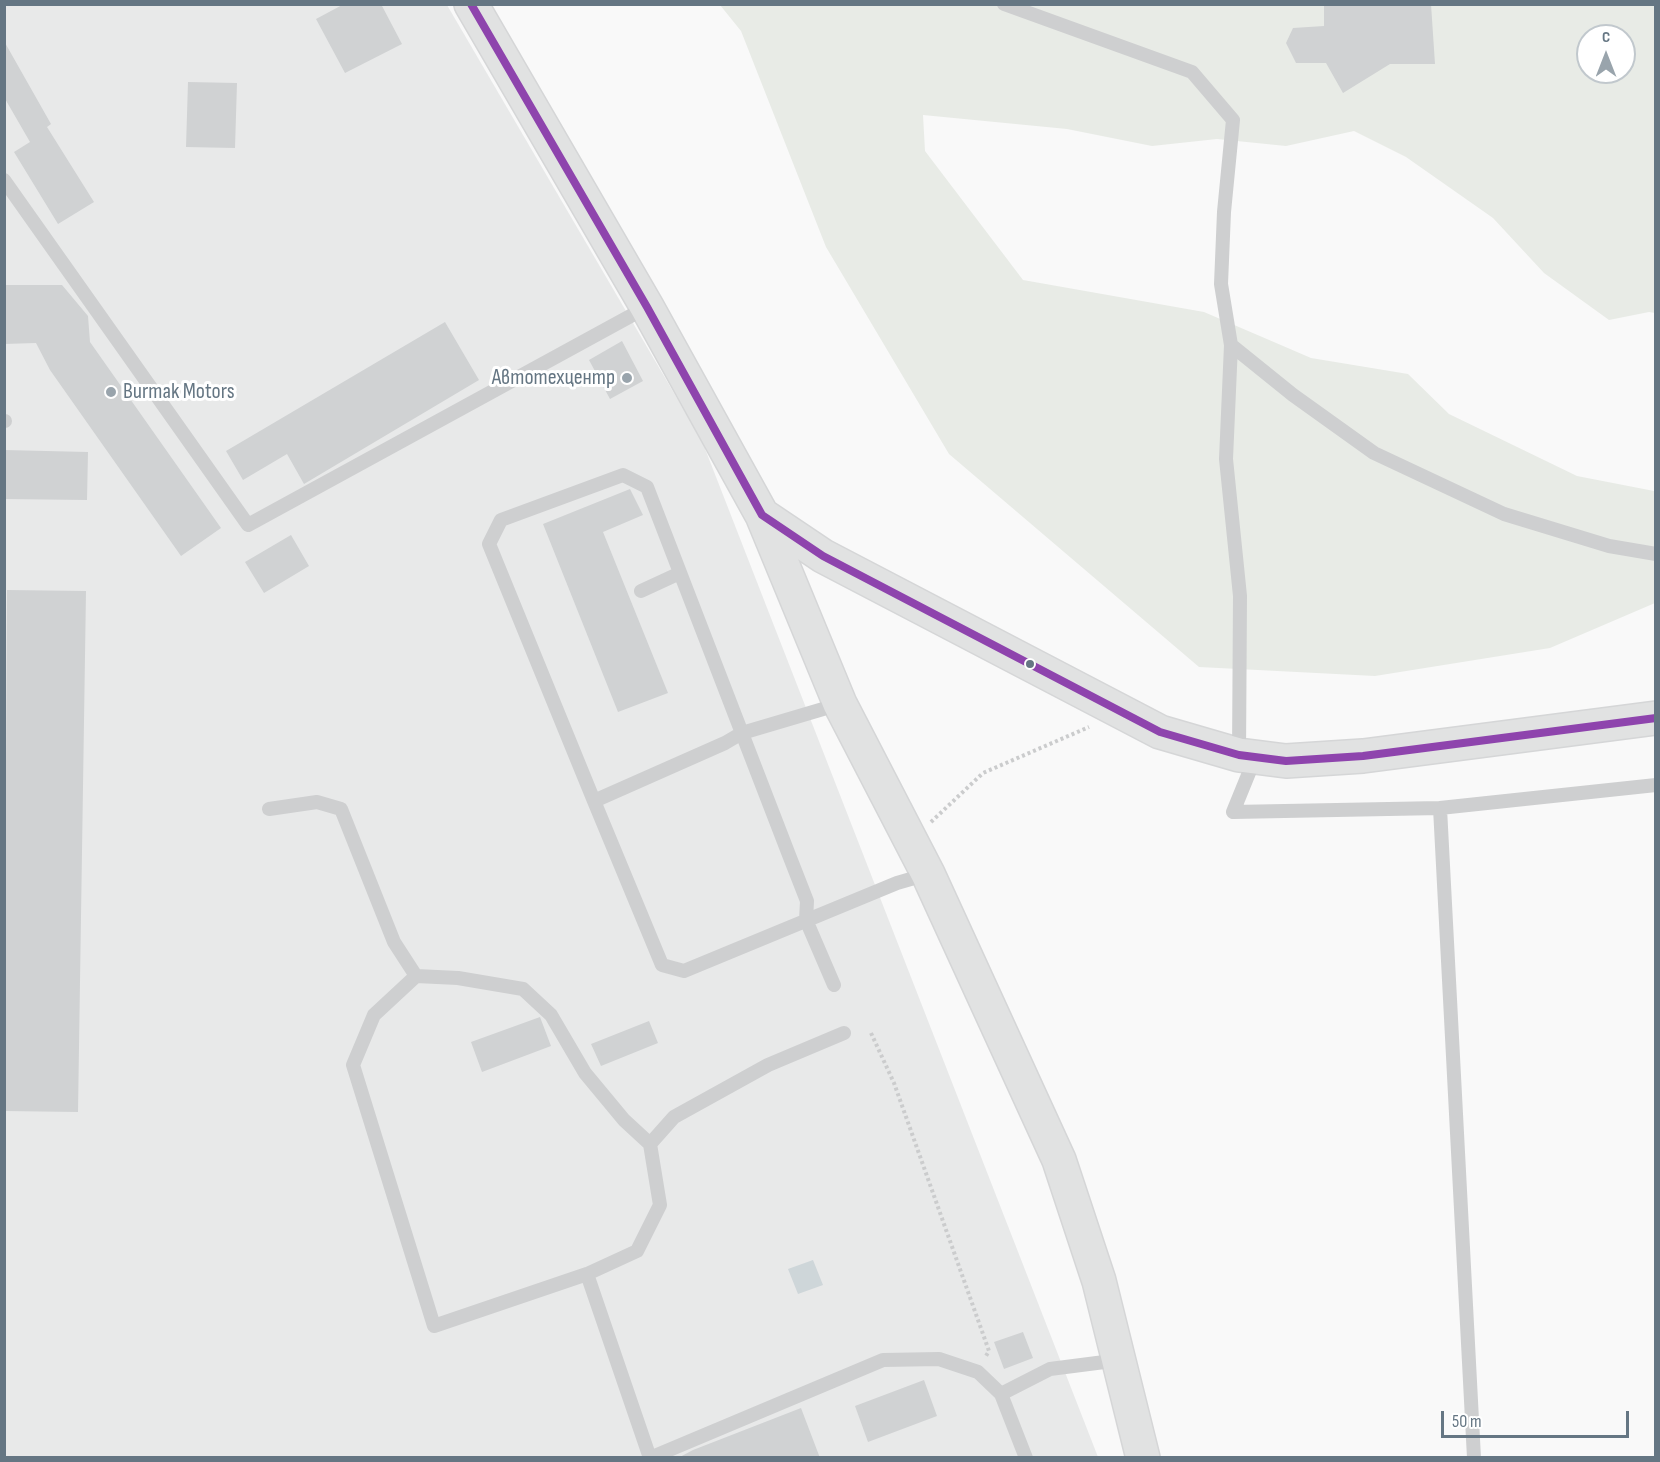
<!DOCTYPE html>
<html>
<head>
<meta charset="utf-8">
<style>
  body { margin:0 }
  #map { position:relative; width:1660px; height:1462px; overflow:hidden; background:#f9f9f9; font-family:"Sofia Sans Condensed",sans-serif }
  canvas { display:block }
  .frame { position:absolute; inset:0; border:6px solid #657683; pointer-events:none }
  .north { position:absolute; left:1576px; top:24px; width:60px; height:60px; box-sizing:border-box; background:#fff; border:2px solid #c1c8cd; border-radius:50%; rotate:0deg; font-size:16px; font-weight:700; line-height:24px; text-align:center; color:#657683 }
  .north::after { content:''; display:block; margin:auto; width:21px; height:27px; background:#99a4ac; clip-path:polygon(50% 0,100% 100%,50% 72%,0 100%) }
  .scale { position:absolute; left:1441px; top:1411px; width:188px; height:27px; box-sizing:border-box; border:3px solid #657683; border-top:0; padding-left:8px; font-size:18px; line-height:21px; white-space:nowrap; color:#657683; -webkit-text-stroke:4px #fff; paint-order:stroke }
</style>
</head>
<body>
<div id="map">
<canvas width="1660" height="1462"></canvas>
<div class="frame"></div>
<div class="north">С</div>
<div class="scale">50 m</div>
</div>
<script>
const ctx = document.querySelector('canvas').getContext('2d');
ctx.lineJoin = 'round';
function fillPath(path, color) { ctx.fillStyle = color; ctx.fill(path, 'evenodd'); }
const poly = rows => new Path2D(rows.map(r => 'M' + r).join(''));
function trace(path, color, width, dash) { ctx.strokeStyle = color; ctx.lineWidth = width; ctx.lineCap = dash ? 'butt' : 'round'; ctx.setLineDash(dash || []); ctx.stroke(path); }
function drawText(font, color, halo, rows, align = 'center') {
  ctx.font = font + ' "Sofia Sans Condensed",sans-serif'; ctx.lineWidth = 6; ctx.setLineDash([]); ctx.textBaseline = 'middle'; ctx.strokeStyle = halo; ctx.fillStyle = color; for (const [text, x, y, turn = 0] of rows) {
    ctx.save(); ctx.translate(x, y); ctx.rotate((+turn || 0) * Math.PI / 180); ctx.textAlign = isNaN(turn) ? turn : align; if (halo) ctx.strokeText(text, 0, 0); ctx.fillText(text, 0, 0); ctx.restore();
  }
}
fillPath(poly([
  [5,5,447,5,702,441,1098,1457,5,1458]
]), '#e8e9e9');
fillPath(poly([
  [720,5,1655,5,1655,313,1649,312,1609,320,1544,273,1493,218,1406,157,1354,131,1286,146,1217,139,1152,146,1067,129,923,115,925,151,1023,280,1204,312,1311,358,1408,374,1449,414,1577,476,1654,491,1655,603,1550,648,1375,676,1199,667,949,454,826,247,741,31],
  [1588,36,1624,36,1624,72,1588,72]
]), '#e8ebe6');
fillPath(poly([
  [813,1260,823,1285,798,1294,788,1269]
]), '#ced6d9');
fillPath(poly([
  [344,4,381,4,402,44,345,73,316,19],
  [1324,4,1431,4,1435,64,1390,64,1343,93,1326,63,1296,63,1286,43,1293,28,1324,26],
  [4,41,51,124,47,127,94,202,58,224,14,152,30,142,4,97],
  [188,82,237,83,235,148,186,147],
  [4,285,62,285,88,316,90,342,221,528,181,556,50,370,36,343,4,344],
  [445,322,479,380,304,484,287,454,243,480,226,451],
  [622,341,643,381,610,399,589,360],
  [4,450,88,452,87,500,4,499],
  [630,489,643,515,603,532,668,693,618,712,543,524],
  [291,535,309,566,264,593,245,562],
  [7,590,86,591,78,1112,4,1111],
  [540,1017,551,1046,482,1072,471,1042],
  [649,1021,658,1043,601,1066,591,1044],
  [1023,1332,1033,1358,1004,1369,994,1342],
  [924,1380,937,1416,868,1442,855,1406],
  [801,1408,820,1458,678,1458,693,1450]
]), '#d0d2d3');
const secondary = poly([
  [471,4,647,307,762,515,823,556,1160,732,1239,755,1286,761,1363,756,1656,718],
  [762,515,840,704,928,874,1059,1160,1099,1281,1143,1458]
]);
trace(secondary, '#d5d6d7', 36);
trace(poly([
  [931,822,983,773,1089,727],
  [871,1033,894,1083,989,1351,986,1356]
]), '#cbcccd', 4, [3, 3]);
trace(poly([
  [1004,4,1192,72,1233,120,1224,212,1221,284,1231,345,1293,395,1374,453,1504,514,1609,546,1656,554],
  [4,180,248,525,647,307],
  [1231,345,1226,459,1240,596,1239,755],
  [4,421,5,421],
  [641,591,680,573],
  [840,704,742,733,725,743,594,801,662,965,684,971,897,883,928,874],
  [1255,758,1233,812,1440,808,1474,1458],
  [594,801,489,544,501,520,623,475,647,487,789,855,807,901,806,920,834,985],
  [1440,808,1656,785],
  [269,809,317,802,341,809,394,942,416,976,374,1015,353,1065,434,1326,587,1274,650,1458,883,1360,939,1359,978,1372,1001,1394],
  [416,976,458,978,523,989,551,1015,585,1073,624,1120,650,1144,660,1205,637,1251,587,1274],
  [650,1144,674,1117,768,1065,844,1033],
  [1026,1458,1001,1394,1050,1369,1120,1360]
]), '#cecfd0', 14);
trace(secondary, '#e1e2e2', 33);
trace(poly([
  [471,4,647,307,762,515,823,556,1160,732,1239,755,1286,761,1363,756,1656,718]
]), '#8e44ad', 8);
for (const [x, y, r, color] of [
  [627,378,6,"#99a4ac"],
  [111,392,6,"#99a4ac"],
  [1030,664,5,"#657683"]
]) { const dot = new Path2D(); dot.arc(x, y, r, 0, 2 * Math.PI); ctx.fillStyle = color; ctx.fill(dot); trace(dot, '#fff', 2); }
drawText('22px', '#657683', '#fff', [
  ["Автотехцентр",615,378],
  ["Burmak Motors",123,392,"left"]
], 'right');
</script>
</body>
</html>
